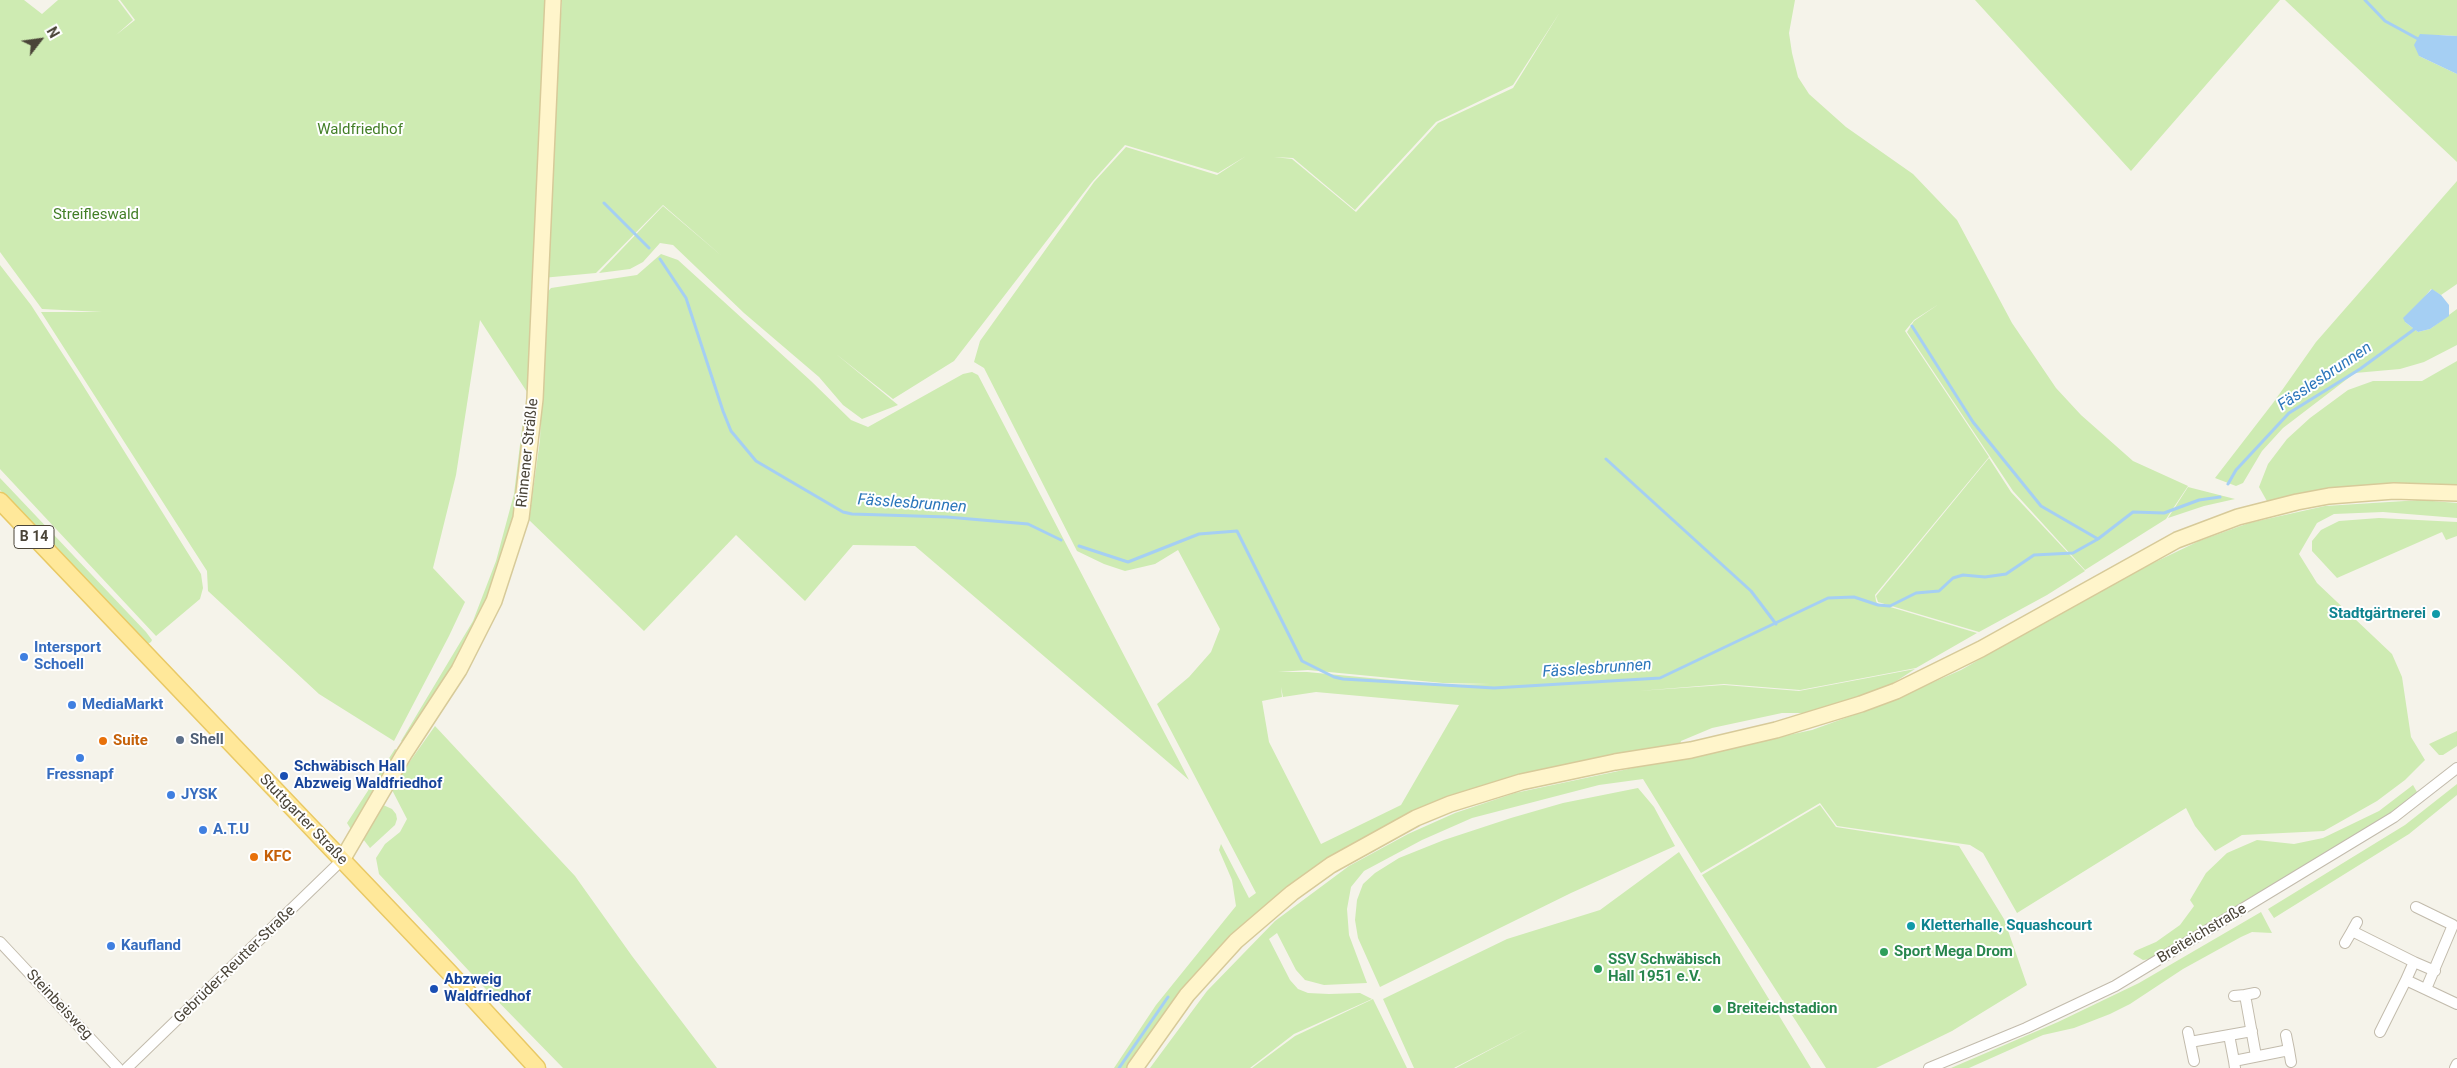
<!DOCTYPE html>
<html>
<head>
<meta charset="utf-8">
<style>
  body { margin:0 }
  #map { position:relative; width:2457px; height:1068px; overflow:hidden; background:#f5f3ea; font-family:Roboto,sans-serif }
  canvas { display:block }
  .north { position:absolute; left:15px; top:15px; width:50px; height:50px; -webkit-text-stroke:4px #fff; paint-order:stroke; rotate:60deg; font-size:14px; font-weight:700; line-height:20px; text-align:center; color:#4a4438 }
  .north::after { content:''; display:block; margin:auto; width:18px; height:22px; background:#4a4438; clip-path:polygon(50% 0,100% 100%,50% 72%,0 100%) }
</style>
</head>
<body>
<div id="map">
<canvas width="2457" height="1068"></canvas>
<div class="north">N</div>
</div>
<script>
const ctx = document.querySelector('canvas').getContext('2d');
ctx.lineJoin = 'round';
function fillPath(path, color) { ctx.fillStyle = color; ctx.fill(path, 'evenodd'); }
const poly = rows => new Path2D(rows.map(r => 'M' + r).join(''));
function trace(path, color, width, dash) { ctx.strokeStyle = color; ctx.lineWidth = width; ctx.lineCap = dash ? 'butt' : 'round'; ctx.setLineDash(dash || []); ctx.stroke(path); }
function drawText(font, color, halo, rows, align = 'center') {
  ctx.font = font + ' Roboto,sans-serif'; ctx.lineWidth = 4; ctx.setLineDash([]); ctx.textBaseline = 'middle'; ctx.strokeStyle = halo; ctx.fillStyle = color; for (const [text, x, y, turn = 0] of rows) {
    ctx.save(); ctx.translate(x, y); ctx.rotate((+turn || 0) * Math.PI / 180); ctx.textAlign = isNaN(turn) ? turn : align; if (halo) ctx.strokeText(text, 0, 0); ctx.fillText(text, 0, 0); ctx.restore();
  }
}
fillPath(poly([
  [0,0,24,0,42,14,58,0,118,0,133,20,116,35,135,20,120,0,548,0,527,392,480,320,456,475,433,568,465,602,449,636,394,741,319,694,208,591,207,571,41,312,102,312,42,309,0,252],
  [562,0,1795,0,1789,33,1792,53,1798,77,1809,94,1846,127,1913,174,1957,220,2012,323,2056,388,2081,415,2133,461,2188,486,2166,519,2085,570,2013,491,1907,332,1914,321,1939,304,1914,320,1905,331,1989,457,1875,595,1876,601,1877,603,1977,633,1916,668,1800,690,1724,684,1638,691,1724,685,1799,691,1915,669,1881,691,1820,713,1782,713,1712,728,1681,741,1680,745,1537,772,1309,872,1129,1068,1114,1068,1156,1005,1236,906,1232,880,1219,850,1221,844,1249,898,1256,893,1157,704,1189,677,1211,652,1220,629,1178,550,1155,564,1125,571,1104,564,1077,551,984,368,974,362,980,341,1094,182,1126,147,1217,175,1246,156,1218,173,1125,145,1092,182,954,361,893,399,836,354,898,405,862,419,843,405,819,377,744,313,673,245,660,243,643,262,630,269,599,273,663,206,723,257,663,205,596,273,542,278],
  [1560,12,1513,88,1438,123,1356,212,1292,159,1274,157,1293,158,1355,210,1436,122,1513,85],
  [1308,670,1443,683,1490,684,1444,685,1307,672,1278,672],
  [1281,687,1283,697,1316,692,1459,705,1401,805,1321,844,1269,742,1262,701,1282,697],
  [1975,0,2280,0,2131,171],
  [2285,0,2457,0,2457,36,2439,35,2419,56,2457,74,2457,162],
  [2457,181,2457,284,2441,295,2431,289,2405,322,2418,332,2430,329,2457,309,2457,345,2424,362,2400,369,2355,373,2283,428,2262,451,2243,483,2236,486,2215,478,2273,403,2316,342],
  [661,254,678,260,811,381,851,420,868,427,963,374,972,372,978,375,1189,780,915,546,853,545,805,601,736,535,644,631,529,520,540,440,545,295,551,288,637,275],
  [0,265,31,305,79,379,201,574,203,588,200,599,156,636,0,469],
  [2457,361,2457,488,2268,503,2259,487,2268,464,2287,439,2310,418,2348,390,2373,381,2422,381],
  [527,408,514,533,469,643,406,744,401,741,473,621,496,561,514,494,524,412],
  [1989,458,2011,492,2085,571,2047,595,1979,632,1878,602,1876,596],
  [0,478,146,632,152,640,151,642,146,645,0,490],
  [2188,487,2235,499,2204,506,2168,518],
  [2421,500,2457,503,2457,518,2383,512,2334,514,2317,523,2299,554,2317,583,2392,654,2402,677,2411,737,2425,760,2405,780,2377,801,2324,831,2242,835,2215,851,2195,826,2186,808,2017,913,1983,853,1970,845,1837,826,1820,803,1701,873,1643,779,1599,785,1472,818,1422,840,1364,871,1351,887,1347,909,1349,935,1367,983,1324,985,1305,980,1296,970,1277,933,1269,939,1290,980,1298,989,1308,993,1329,994,1360,993,1372,999,1294,1034,1250,1068,1150,1068,1207,991,1275,921,1349,866,1408,834,1455,813,1515,793,1812,730,1881,705,1961,670,2126,576,2199,541,2249,523,2325,506],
  [2379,518,2457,522,2457,536,2446,540,2442,532,2337,578,2312,551,2312,541,2321,530,2339,521],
  [435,726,575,876,632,956,717,1068,563,1068,482,985,379,874,376,858,385,844,400,832,407,819,391,788],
  [2457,731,2457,746,2443,755,2439,755,2429,744],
  [395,749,401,752,352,831,347,823],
  [2457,784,2457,795,2409,834,2274,918,2268,909,2405,825],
  [2413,785,2417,792,2392,814,2292,875,2151,959,2143,960,2133,954,2135,951,2156,942,2180,925,2194,906,2190,900,2206,873,2227,853,2257,840,2294,844,2323,838,2379,811],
  [1638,788,1654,807,1675,846,1571,893,1380,987,1358,938,1355,920,1357,900,1363,884,1375,873,1399,858,1444,840,1511,818,1563,803],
  [381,804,392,809,396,814,397,819,395,825,370,848,363,839],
  [1820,805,1836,827,1959,846,2004,919,2027,985,1952,1031,1876,1068,1826,1068,1702,875],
  [1679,852,1811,1068,1456,1068,1529,1029,1454,1068,1414,1068,1383,999,1507,939,1600,910],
  [2261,912,2272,933,2252,932,2241,937,2183,969,2130,1004,2110,1014,2074,1028,2043,1035,1969,1068,1951,1068,2058,1022,2139,983],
  [1373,999,1407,1068,1252,1068,1295,1036]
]), '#ceebb2');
fillPath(poly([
  [2420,34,2457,36,2457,74,2419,56,2414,45],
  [2432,289,2441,295,2449,305,2449,316,2430,329,2418,332,2405,322,2403,318]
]), '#a5cff3');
trace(poly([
  [2365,0,2385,21,2420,40],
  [604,203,649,248],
  [660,259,686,298,723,411,731,431,756,461,843,512,852,514,947,517,1028,524,1061,540],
  [1912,326,1973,422,2041,506,2098,539],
  [1606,459,1751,591,1776,624],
  [2228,484,2236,470,2289,413,2360,369,2416,328],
  [1079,546,1128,562,1199,534,1237,531,1302,661,1334,677,1343,679,1494,688,1660,678,1828,598,1854,597,1878,605,1890,606,1916,593,1939,591,1953,578,1963,575,1985,577,2006,574,2034,555,2073,553,2098,539,2133,512,2164,513,2199,500,2220,497],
  [1119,1068,1168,997]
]), '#a5cff3', 3);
const street = poly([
  [2416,907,2453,925,2426,989],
  [2352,931,2357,922],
  [0,942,118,1068],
  [2345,943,2352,931,2414,962,2406,980,2457,1004],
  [2414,962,2435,971],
  [2255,993,2245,995,2256,1056],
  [2234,996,2245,995],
  [2188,1032,2194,1061],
  [2380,1032,2406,980],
  [2229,1035,2234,1061],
  [2190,1042,2252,1031],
  [2289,1050,2291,1062],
  [127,1068,342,860],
  [1929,1068,2026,1028,2115,986,2394,817,2457,768],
  [2235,1068,2234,1061,2289,1050,2286,1035],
  [2455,1068,2457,1064]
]);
const secondary = poly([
  [342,860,404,754,459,670,494,601,521,518,535,399,553,0],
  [1135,1068,1187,995,1236,941,1292,893,1331,865,1416,818,1450,804,1521,782,1615,762,1691,750,1776,730,1861,704,1896,691,1981,649,2177,540,2238,517,2297,502,2329,496,2394,491,2457,493]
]);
const primary = poly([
  [0,501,448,971,537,1068]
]);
trace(street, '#c2bbac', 12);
trace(secondary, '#d7ca99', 18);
trace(primary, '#e9c965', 19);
trace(street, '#fff', 10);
trace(secondary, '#fff5cb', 15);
trace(primary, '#ffe89a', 16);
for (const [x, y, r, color] of [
  [2436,614,5,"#0f9aa8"],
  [24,657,5,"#3f7fe0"],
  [72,705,5,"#3f7fe0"],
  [180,740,5,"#5c6f8a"],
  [103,741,5,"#e8710a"],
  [80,758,5,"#3f7fe0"],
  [284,776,5,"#1a4fb4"],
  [171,795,5,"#3f7fe0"],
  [203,830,5,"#3f7fe0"],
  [254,857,5,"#e8710a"],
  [1911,926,5,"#0f9aa8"],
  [111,946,5,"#3f7fe0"],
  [1884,952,5,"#2e9e5b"],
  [1598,969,5,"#2e9e5b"],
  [434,989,5,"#1a4fb4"],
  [1717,1009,5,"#2e9e5b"]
]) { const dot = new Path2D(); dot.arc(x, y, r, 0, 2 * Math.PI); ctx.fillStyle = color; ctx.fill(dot); trace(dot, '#fff', 2); }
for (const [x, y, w] of [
  [34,537,40]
]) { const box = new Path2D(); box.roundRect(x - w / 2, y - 11.5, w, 23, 4); ctx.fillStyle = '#fff'; ctx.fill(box); trace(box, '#4a4438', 1); }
drawText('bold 14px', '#4a4438', null, [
  ["B 14",34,537]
]);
drawText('15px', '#437f27', '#fff', [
  ["Waldfriedhof",360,130],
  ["Streifleswald",96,215]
]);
drawText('15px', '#4a4438', '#fff', [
  ["Rinnener Sträßle",528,453,-84],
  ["Stuttgarter Straße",303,820,46],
  ["Breiteichstraße",2202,934,-31],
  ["Gebrüder-Reutter-Straße",235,965,-44],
  ["Steinbeisweg",59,1005,47]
]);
drawText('bold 15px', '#0d838f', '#fff', [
  ["Stadtgärtnerei",2426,614],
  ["Kletterhalle, Squashcourt",1921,926,"left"]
], 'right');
drawText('bold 15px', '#366cbe', '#fff', [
  ["Intersport",34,648],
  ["Schoell",34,665],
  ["MediaMarkt",82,705],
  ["Fressnapf",80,775,"center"],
  ["JYSK",181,795],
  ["A.T.U",213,830],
  ["Kaufland",121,946]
], 'left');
drawText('bold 15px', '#4e5e75', '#fff', [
  ["Shell",190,740]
], 'left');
drawText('bold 15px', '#c56008', '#fff', [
  ["Suite",113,741],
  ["KFC",264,857]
], 'left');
drawText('bold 15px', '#164399', '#fff', [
  ["Schwäbisch Hall",294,767],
  ["Abzweig Waldfriedhof",294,784],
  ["Abzweig",444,980],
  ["Waldfriedhof",444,997]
], 'left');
drawText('bold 15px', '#27864d', '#fff', [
  ["Sport Mega Drom",1894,952],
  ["SSV Schwäbisch",1608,960],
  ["Hall 1951 e.V.",1608,977],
  ["Breiteichstadion",1727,1009]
], 'left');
drawText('italic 16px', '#2b76bb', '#fff', [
  ["Fässlesbrunnen",2325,377,-34],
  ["Fässlesbrunnen",912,504,4],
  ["Fässlesbrunnen",1597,669,-4]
]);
</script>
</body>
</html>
